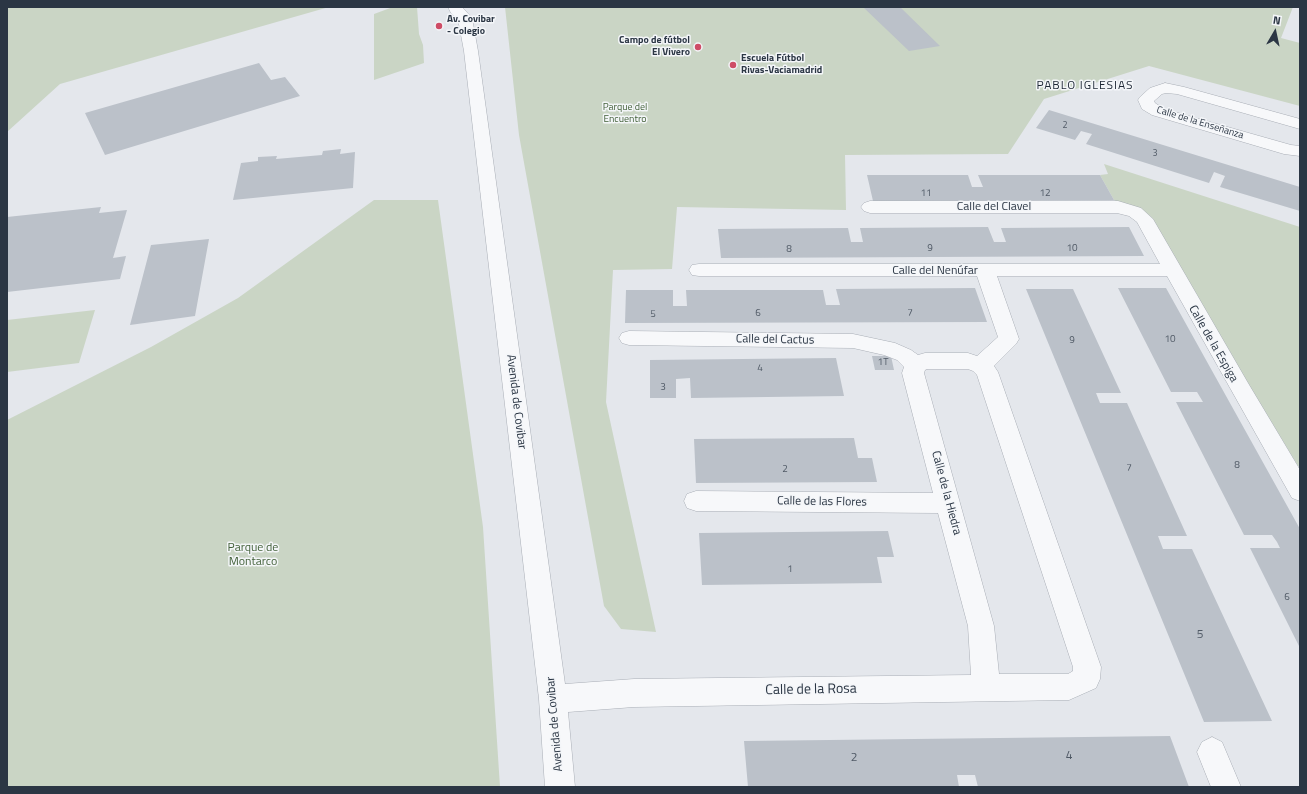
<!DOCTYPE html>
<html>
<head>
<meta charset="utf-8">
<style>
  body { margin:0 }
  #map { position:relative; width:1307px; height:794px; overflow:hidden; background:#e4e7ec; font-family:"Titillium Web",sans-serif }
  canvas { display:block }
  .frame { position:absolute; inset:0; border:8px solid #2b3644; pointer-events:none }
  .north { position:absolute; left:1255px; top:12px; width:40px; height:40px; -webkit-text-stroke:3px #f4f6f9; paint-order:stroke; rotate:9deg; font-size:11px; font-weight:700; line-height:16px; text-align:center; color:#2b3644 }
  .north::after { content:''; display:block; margin:auto; width:14px; height:18px; background:#2b3644; clip-path:polygon(50% 0,100% 100%,50% 72%,0 100%) }
</style>
</head>
<body>
<div id="map">
<canvas width="1307" height="794"></canvas>
<div class="frame"></div>
<div class="north">N</div>
</div>
<script>
const ctx = document.querySelector('canvas').getContext('2d');
ctx.lineJoin = 'round';
function fillPath(path, color) { ctx.fillStyle = color; ctx.fill(path, 'evenodd'); }
const poly = rows => new Path2D(rows.map(r => 'M' + r).join(''));
function trace(path, color, width, dash) { ctx.strokeStyle = color; ctx.lineWidth = width; ctx.lineCap = dash ? 'butt' : 'round'; ctx.setLineDash(dash || []); ctx.stroke(path); }
function drawText(font, color, halo, rows, align = 'center') {
  ctx.font = font + ' "Titillium Web",sans-serif'; ctx.lineWidth = 3; ctx.setLineDash([]); ctx.textBaseline = 'middle'; ctx.strokeStyle = halo; ctx.fillStyle = color; for (const [text, x, y, turn = 0] of rows) {
    ctx.save(); ctx.translate(x, y); ctx.rotate((+turn || 0) * Math.PI / 180); ctx.textAlign = isNaN(turn) ? turn : align; if (halo) ctx.strokeText(text, 0, 0); ctx.fillText(text, 0, 0); ctx.restore();
  }
}
fillPath(poly([
  [7,7,329,7,60,84,7,132],
  [393,7,417,7,419,34,423,45,424,63,374,80,374,14],
  [505,7,1293,7,1281,38,1300,43,1300,106,1149,66,1044,99,1008,154,845,155,846,210,677,207,672,269,613,270,606,402,656,632,621,629,604,606,519,135],
  [1104,164,1300,227,1300,466,1298,466,1262,407,1252,392,1150,219,1114,200,1100,175,1108,174],
  [374,200,438,200,483,527,500,787,7,787,7,420,151,347,238,298],
  [95,310,79,363,7,372,7,320]
]), '#cad5c5');
fillPath(poly([
  [863,7,900,7,940,46,909,51],
  [259,63,271,80,285,77,300,96,105,155,85,113],
  [1049,110,1300,187,1300,211,1220,187,1225,176,1214,172,1209,183,1086,144,1092,134,1081,131,1075,140,1036,128],
  [341,149,340,154,355,152,353,188,233,200,241,163,258,161,258,157,277,156,276,159,322,155,323,151],
  [867,175,968,175,972,187,983,187,978,175,1100,175,1114,200,873,201],
  [101,207,99,213,127,210,113,258,126,256,120,279,7,292,7,217],
  [988,227,994,242,1006,242,1001,228,1129,227,1144,256,721,258,718,229,848,228,851,242,863,242,860,228],
  [209,239,195,316,130,325,151,245],
  [975,288,987,322,625,323,626,290,673,290,673,306,687,306,686,290,823,290,826,305,840,305,836,289],
  [1118,288,1166,288,1300,529,1300,648,1250,548,1280,548,1277,542,1272,535,1244,535,1176,402,1203,402,1197,392,1171,392],
  [1026,289,1073,289,1121,393,1096,393,1100,403,1127,403,1187,536,1158,536,1163,549,1192,549,1272,721,1204,722],
  [872,356,891,356,894,370,875,370],
  [836,358,844,396,691,398,690,378,676,379,676,398,650,398,650,360],
  [854,438,858,458,872,458,877,482,696,483,694,439],
  [888,531,894,557,877,557,882,583,702,585,699,533],
  [1170,736,1189,787,978,787,975,775,957,775,959,787,748,787,744,741]
]), '#bbc1c9');
const minor = poly([
  [448,7,462,7,472,18,478,51,565,684,634,679,971,675,968,626,938,513,696,511,687,508,684,501,687,494,696,491,933,493,902,373,904,367,897,360,884,355,853,348,629,345,622,343,619,338,622,333,629,331,853,334,895,343,911,350,918,355,925,353,968,353,977,356,998,337,977,276,699,276,692,275,689,270,692,265,699,264,1160,264,1137,222,1129,216,1117,213,870,213,864,211,861,207,864,203,870,201,1118,201,1141,208,1153,219,1248,383,1300,470,1300,501,1292,498,1167,276,997,276,1019,339,1016,344,994,366,998,372,1101,667,1100,679,1096,688,1069,700,634,707,568,712,575,787,545,787,539,699,464,51,458,19,451,13,448,7],
  [927,369,968,369,973,371,977,375,1073,667,1073,671,1068,674,999,674,994,626,924,373,925,370,927,369],
  [1165,83,1184,87,1300,119,1300,129,1177,94,1166,93,1162,94,1154,101,1155,103,1164,109,1291,145,1300,146,1300,156,1284,154,1152,115,1142,109,1138,100,1140,97,1150,88,1165,83],
  [1212,737,1222,742,1241,787,1211,787,1197,752,1202,742,1212,737]
]);
trace(minor, '#a9aeb6', 1);
fillPath(minor, '#f7f8fa');
for (const [x, y, r, color] of [
  [439,26,4,"#ce4c66"],
  [698,47,4,"#ce4c66"],
  [733,65,4,"#ce4c66"]
]) { const dot = new Path2D(); dot.arc(x, y, r, 0, 2 * Math.PI); ctx.fillStyle = color; ctx.fill(dot); trace(dot, '#f4f6f9', 1.5); }
drawText('9px', '#4f5965', null, [
  ["2",1065,126],
  ["3",1155,154]
]);
drawText('bold 10px', '#2b3644', '#f4f6f9', [
  ["Av. Covibar",447,20],
  ["- Colegio",447,32],
  ["Campo de fútbol",690,41,"right"],
  ["El Vivero",690,53,"right"],
  ["Escuela Fútbol",741,59],
  ["Rivas-Vaciamadrid",741,71]
], 'left');
drawText('10px', '#426039', '#f4f6f9', [
  ["Parque del",625,108],
  ["Encuentro",625,120]
]);
drawText('10px', '#2b3644', '#f4f6f9', [
  ["Calle de la Enseñanza",1200,123,17]
]);
drawText('10px', '#4f5965', null, [
  ["11",926,194],
  ["12",1045,194],
  ["9",930,249],
  ["10",1072,249],
  ["8",789,250],
  ["6",758,314],
  ["7",910,314],
  ["5",653,315],
  ["10",1170,340],
  ["9",1072,341],
  ["1T",883,363],
  ["4",760,369],
  ["3",663,388],
  ["8",1237,466],
  ["7",1129,469],
  ["2",785,470],
  ["1",790,570],
  ["6",1287,598]
]);
ctx.letterSpacing = '1px';
drawText('12px', '#1d2735', '#f4f6f9', [
  ["PABLO IGLESIAS",1085,86]
]);
ctx.letterSpacing = '0px';
drawText('12px', '#2b3644', '#f4f6f9', [
  ["Calle del Clavel",994,207],
  ["Calle del Nenúfar",935,271],
  ["Calle del Cactus",775,340,1],
  ["Calle de la Espiga",1213,344,60],
  ["Avenida de Covibar",516,402,83],
  ["Calle de la Hiedra",946,493,75],
  ["Calle de las Flores",822,502,1],
  ["Avenida de Covibar",555,724,-95]
]);
drawText('12px', '#426039', '#f4f6f9', [
  ["Parque de",253,548],
  ["Montarco",253,562]
]);
drawText('12px', '#4f5965', null, [
  ["5",1200,635],
  ["4",1069,756],
  ["2",854,758]
]);
drawText('14px', '#2b3644', '#f4f6f9', [
  ["Calle de la Rosa",811,690,-1]
]);
</script>
</body>
</html>
